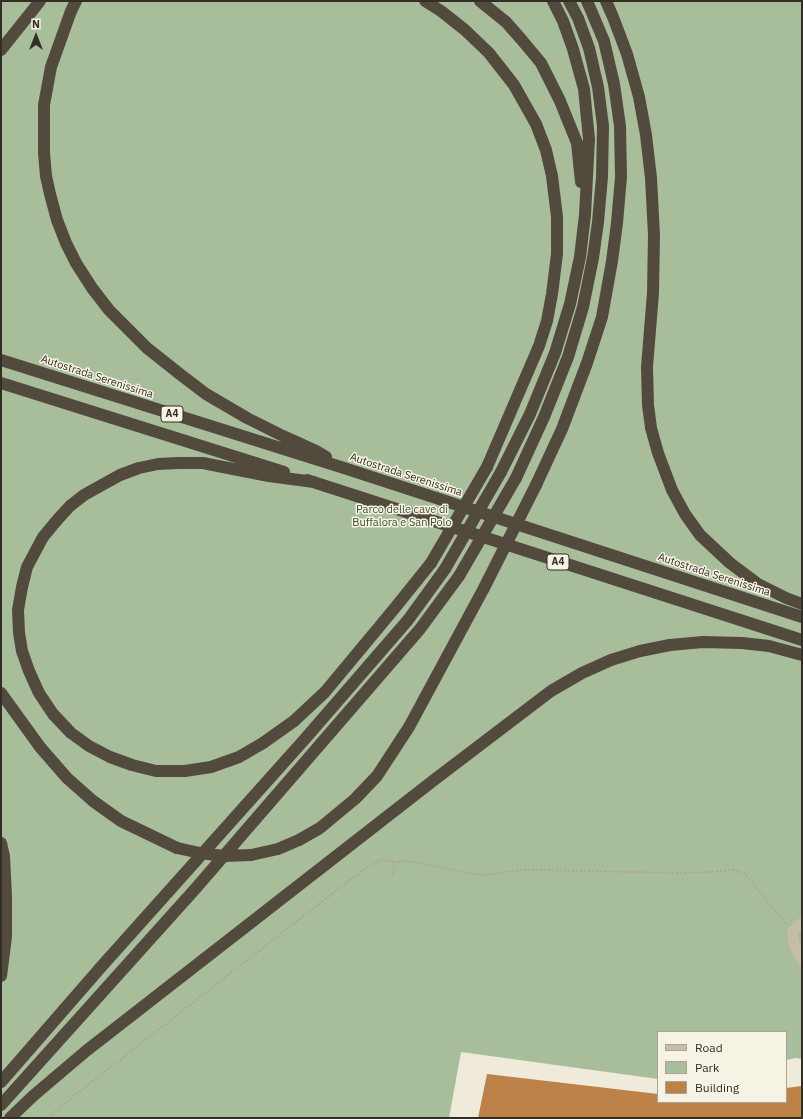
<!DOCTYPE html>
<html>
<head>
<meta charset="utf-8">
<style>
  body { margin:0 }
  #map { position:relative; width:803px; height:1119px; overflow:hidden; background:#efead9; font-family:"IBM Plex Sans",sans-serif }
  canvas { display:block }
  .frame { position:absolute; inset:0; border:2px solid #322d26; pointer-events:none }
  .legend { position:absolute; left:657px; top:1031px; width:130px; height:72px; box-sizing:border-box; background:#f7f3e4; border:1px solid #a8a498; margin:0; padding:5px 7px; list-style:none; font-size:12px; color:#322d26 }
  .legend li { display:flex; align-items:center; gap:8px; height:20px }
  .legend b { width:20px; border:1px solid #a8a498 }
  .north { position:absolute; left:16px; top:16px; width:40px; height:40px; -webkit-text-stroke:3px #f7f3e4; paint-order:stroke; rotate:0deg; font-size:11px; font-weight:700; line-height:16px; text-align:center; color:#322d26 }
  .north::after { content:''; display:block; margin:auto; width:14px; height:18px; background:#322d26; clip-path:polygon(50% 0,100% 100%,50% 72%,0 100%) }
</style>
</head>
<body>
<div id="map">
<canvas width="803" height="1119"></canvas>
<div class="frame"></div>
<ul class="legend">
<li><b style="height:5px;background:#c6bda6"></b>Road</li>
<li><b style="height:11px;background:#a8bd9a"></b>Park</li>
<li><b style="height:11px;background:#bd8248"></b>Building</li>
</ul>
<div class="north">N</div>
</div>
<script>
const ctx = document.querySelector('canvas').getContext('2d');
ctx.lineJoin = 'round';
function fillPath(path, color) { ctx.fillStyle = color; ctx.fill(path, 'evenodd'); }
const poly = rows => new Path2D(rows.map(r => 'M' + r).join(''));
function trace(path, color, width, dash) { ctx.strokeStyle = color; ctx.lineWidth = width; ctx.lineCap = dash ? 'butt' : 'round'; ctx.setLineDash(dash || []); ctx.stroke(path); }
function drawText(font, color, halo, rows, align = 'center') {
  ctx.font = font + ' "IBM Plex Sans",sans-serif'; ctx.lineWidth = 3; ctx.setLineDash([]); ctx.textBaseline = 'middle'; ctx.strokeStyle = halo; ctx.fillStyle = color; for (const [text, x, y, turn = 0] of rows) {
    ctx.save(); ctx.translate(x, y); ctx.rotate((+turn || 0) * Math.PI / 180); ctx.textAlign = isNaN(turn) ? turn : align; if (halo) ctx.strokeText(text, 0, 0); ctx.fillText(text, 0, 0); ctx.restore();
  }
}
fillPath(poly([
  [1,1,802,1,802,1059,795,1058,786,1060,786,1032,658,1032,658,1079,461,1052,449,1118,1,1118]
]), '#a8bd9a');
fillPath(poly([
  [487,1074,658,1094,658,1102,786,1102,786,1088,802,1086,802,1118,478,1118]
]), '#bd8248');
trace(poly([
  [394,863,403,861,420,863,467,873,484,875,519,870,543,870,680,873,709,872,729,870,739,871,745,874,786,924],
  [49,1118,61,1106,333,893,366,868,381,860,390,861,394,863,393,877]
]), '#b1a790', 2, [2, 2]);
trace(poly([
  [802,923,793,931,793,939,795,946,802,960]
]), '#c6bda6', 11);
trace(poly([
  [76,1,71,11,51,67,44,105,44,153,46,176,50,194,57,220,66,243,76,263,92,288,109,310,147,348,181,375,206,394,247,418,283,436,316,451,326,457],
  [425,1,441,11,465,30,489,53,514,85,536,124,546,150,552,176,557,217,557,254,552,294,547,321,539,346,487,467],
  [480,1,506,22,521,39,541,63,560,101,577,143,581,182],
  [606,1,613,17,627,54,639,97,646,135,651,178,654,235,653,293,647,367,648,405,651,428,658,453,672,490,685,514,700,535,730,563,758,584,786,598,802,604],
  [1,50,40,1],
  [1,360,344,468,802,617],
  [1,383,284,472],
  [501,472,530,414,555,353,570,304,580,257,585,215,589,139,584,89,573,49,563,21,553,1],
  [516,478,544,417,568,357,583,307,593,258,598,222,602,177,603,126,598,87,589,48,578,18,569,1],
  [307,480,802,640],
  [314,482,269,476,218,466,203,463,178,463,158,464,139,468,120,475,84,495,70,506,58,519,43,537,27,567,22,587,18,610,19,633,22,651,29,671,39,693,53,714,71,733,89,746,110,757,132,765,156,771,185,771,211,767,239,757,263,743,294,721,325,692,394,609,431,563],
  [536,485,562,429,587,363,602,317,612,261,617,223,621,177,620,126,614,84,604,41,587,1],
  [1,693,40,747,67,778,93,801,121,821,177,848],
  [1,843,4,856,6,897,6,937,1,976],
  [251,855,278,849,299,840,320,828,355,799,377,776,409,727,484,588],
  [1,1082,101,967,304,740,408,620,445,569],
  [1,1105,196,888,420,629,459,576],
  [10,1118,33,1096,86,1051,434,780,551,691,582,673,611,660,640,651,670,645,703,642,742,643,769,646,802,655]
]), '#534a3e', 12);
trace(poly([
  [431,563,487,467],
  [445,569,501,472],
  [459,576,516,478],
  [484,588,536,485],
  [177,848,200,853,224,856,251,855]
]), '#534a3e', 12);
for (const [x, y, w] of [
  [172,414,22],
  [558,562,22]
]) { const box = new Path2D(); box.roundRect(x - w / 2, y - 8, w, 16, 3); ctx.fillStyle = '#f7f3e4'; ctx.fill(box); trace(box, '#322d26', 1); }
drawText('bold 10px', '#322d26', null, [
  ["A4",172,414],
  ["A4",558,562]
]);
drawText('11px', '#322d26', '#f7f3e4', [
  ["Autostrada Serenissima",97,377,18],
  ["Autostrada Serenissima",406,475,18],
  ["Autostrada Serenissima",714,575,18]
]);
drawText('11px', '#394f2c', '#f7f3e4', [
  ["Parco delle cave di",402,510],
  ["Buffalora e San Polo",402,523]
]);
</script>
</body>
</html>
